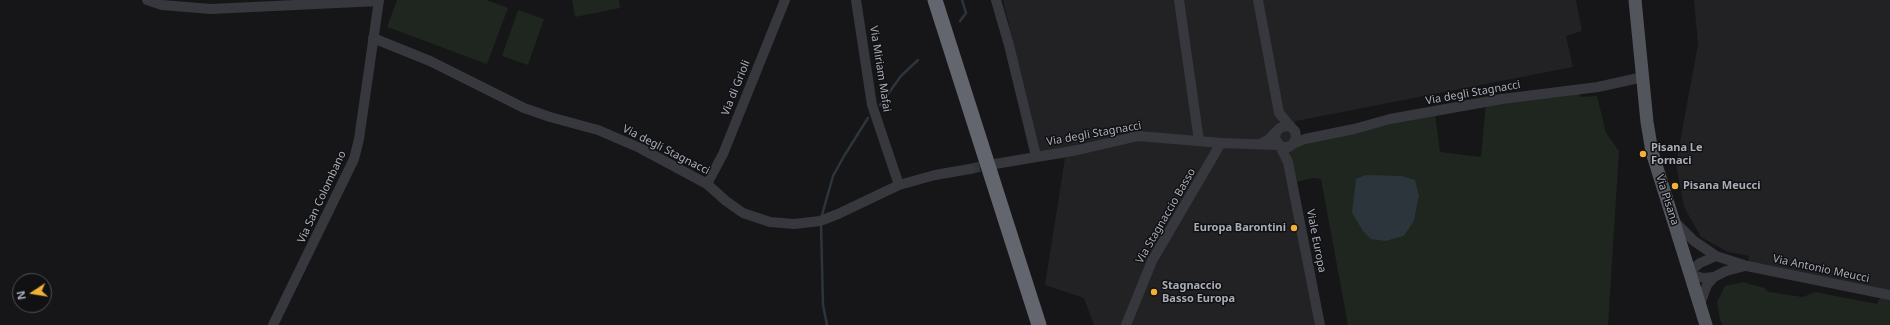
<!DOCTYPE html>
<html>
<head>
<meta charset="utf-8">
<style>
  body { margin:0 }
  #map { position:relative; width:1890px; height:325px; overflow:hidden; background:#161618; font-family:"Noto Sans",sans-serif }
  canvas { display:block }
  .north { position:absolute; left:12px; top:273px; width:40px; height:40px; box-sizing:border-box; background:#111113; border:1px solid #4d4f55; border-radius:50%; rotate:258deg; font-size:11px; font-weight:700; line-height:16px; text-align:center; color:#a8adb8 }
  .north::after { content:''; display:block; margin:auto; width:14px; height:18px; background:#f2b134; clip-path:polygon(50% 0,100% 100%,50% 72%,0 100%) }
</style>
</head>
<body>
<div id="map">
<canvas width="1890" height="325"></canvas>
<div class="north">N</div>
</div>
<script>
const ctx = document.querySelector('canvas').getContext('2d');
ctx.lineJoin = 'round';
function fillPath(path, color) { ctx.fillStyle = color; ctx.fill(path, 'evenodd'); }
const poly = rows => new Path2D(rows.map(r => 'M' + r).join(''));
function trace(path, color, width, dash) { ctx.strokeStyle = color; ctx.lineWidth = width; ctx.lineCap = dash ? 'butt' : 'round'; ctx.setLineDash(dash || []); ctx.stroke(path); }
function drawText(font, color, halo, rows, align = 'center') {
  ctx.font = font + ' "Noto Sans",sans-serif'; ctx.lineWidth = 3; ctx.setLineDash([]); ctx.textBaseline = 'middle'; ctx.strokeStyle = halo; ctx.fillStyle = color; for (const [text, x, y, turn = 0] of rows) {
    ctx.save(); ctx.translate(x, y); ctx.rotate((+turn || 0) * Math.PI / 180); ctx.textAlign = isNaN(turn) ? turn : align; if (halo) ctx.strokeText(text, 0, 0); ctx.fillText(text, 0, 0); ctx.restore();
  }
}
fillPath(poly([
  [1003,0,1576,0,1582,31,1566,36,1573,67,1296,121,1292,128,1293,145,1288,162,1320,325,1094,325,1084,298,1045,285,1065,158,1042,161],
  [1694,0,1890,0,1890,295,1747,266,1749,256,1728,252,1701,237,1684,207,1676,164,1698,44]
]), '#222225');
fillPath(poly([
  [397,0,486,0,508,8,487,64,387,27],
  [572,0,619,0,620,8,575,17],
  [518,10,544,19,528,65,502,56],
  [1579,90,1580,97,1597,96,1606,133,1619,151,1608,325,1348,325,1321,179,1313,178,1292,183,1288,162,1293,145,1435,112,1440,152,1481,157,1486,102],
  [1419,196,1414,221,1404,236,1386,241],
  [1743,282,1764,288,1769,292,1803,297,1815,292,1877,304,1882,294,1890,295,1890,325,1723,325,1720,320,1717,302,1725,286]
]), '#1e261f');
fillPath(poly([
  [1366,175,1402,176,1415,180,1419,196,1414,221,1404,236,1386,241,1371,239,1363,231,1352,213,1356,179]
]), '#2c353c');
trace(poly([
  [960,21,966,13,962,0],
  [880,105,901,76,918,60],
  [822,215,833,176,844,156,868,118],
  [821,224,823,305,827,325]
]), '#2c353c', 2.5);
trace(poly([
  [970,169,993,164]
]), '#333438', 10, [10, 5]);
trace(poly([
  [147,0,162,5,211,9,379,1],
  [856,0,872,105,899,185],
  [996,0,1009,45,1036,156],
  [1179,0,1199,141],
  [1258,0,1279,113,1291,127],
  [373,38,430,61,524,108,550,117,598,130,640,148,707,184,726,201,743,213,770,222,794,224,820,221,838,214,899,185,935,175,970,169],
  [1262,143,1269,139,1280,128,1285,126,1291,127,1295,131,1296,136,1294,143,1289,147,1281,147,1275,139,1276,132],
  [1293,144,1305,139,1354,129,1390,119,1502,99,1598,87,1643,77],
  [1280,146,1288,162,1320,325],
  [995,164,1078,150,1138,136,1221,143,1278,145],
  [707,184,723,154,785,0],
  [1674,221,1694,241,1716,256,1747,266,1890,295],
  [1714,277,1704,278,1691,275,1694,268,1700,263,1716,256],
  [1700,304,1707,285,1714,277,1726,271,1745,266],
  [273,325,354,159,359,139,379,0],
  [1126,325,1152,261,1221,143]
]), '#37383d', 10);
trace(poly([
  [1635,0,1647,122,1652,152,1706,325]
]), '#53555c', 13);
trace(poly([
  [935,0,1039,325]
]), '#63666e', 15);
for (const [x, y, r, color] of [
  [1643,154,4,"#f2b134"],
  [1675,186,4,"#f2b134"],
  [1294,228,4,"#f2b134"],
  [1154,292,4,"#f2b134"]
]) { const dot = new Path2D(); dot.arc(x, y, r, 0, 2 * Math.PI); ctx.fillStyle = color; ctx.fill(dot); trace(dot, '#111113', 1.5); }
drawText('11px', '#a8adb8', '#111113', [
  ["Via Miriam Mafai",880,69,81],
  ["Via di Grioli",736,88,-68],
  ["Via degli Stagnacci",1473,93,-10],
  ["Via degli Stagnacci",1094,134,-10],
  ["Via degli Stagnacci",666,150,27],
  ["Via San Colombano",322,197,-65],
  ["Via Pisana",1667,200,72],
  ["Via Stagnaccio Basso",1166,216,-60],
  ["Viale Europa",1316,241,79],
  ["Via Antonio Meucci",1821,269,12]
]);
drawText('bold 11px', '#a8adb8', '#111113', [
  ["Pisana Le",1651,148],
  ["Fornaci",1651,161],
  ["Pisana Meucci",1683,186],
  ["Europa Barontini",1286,228,"right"],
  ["Stagnaccio",1162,286],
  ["Basso Europa",1162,299]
], 'left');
</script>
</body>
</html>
